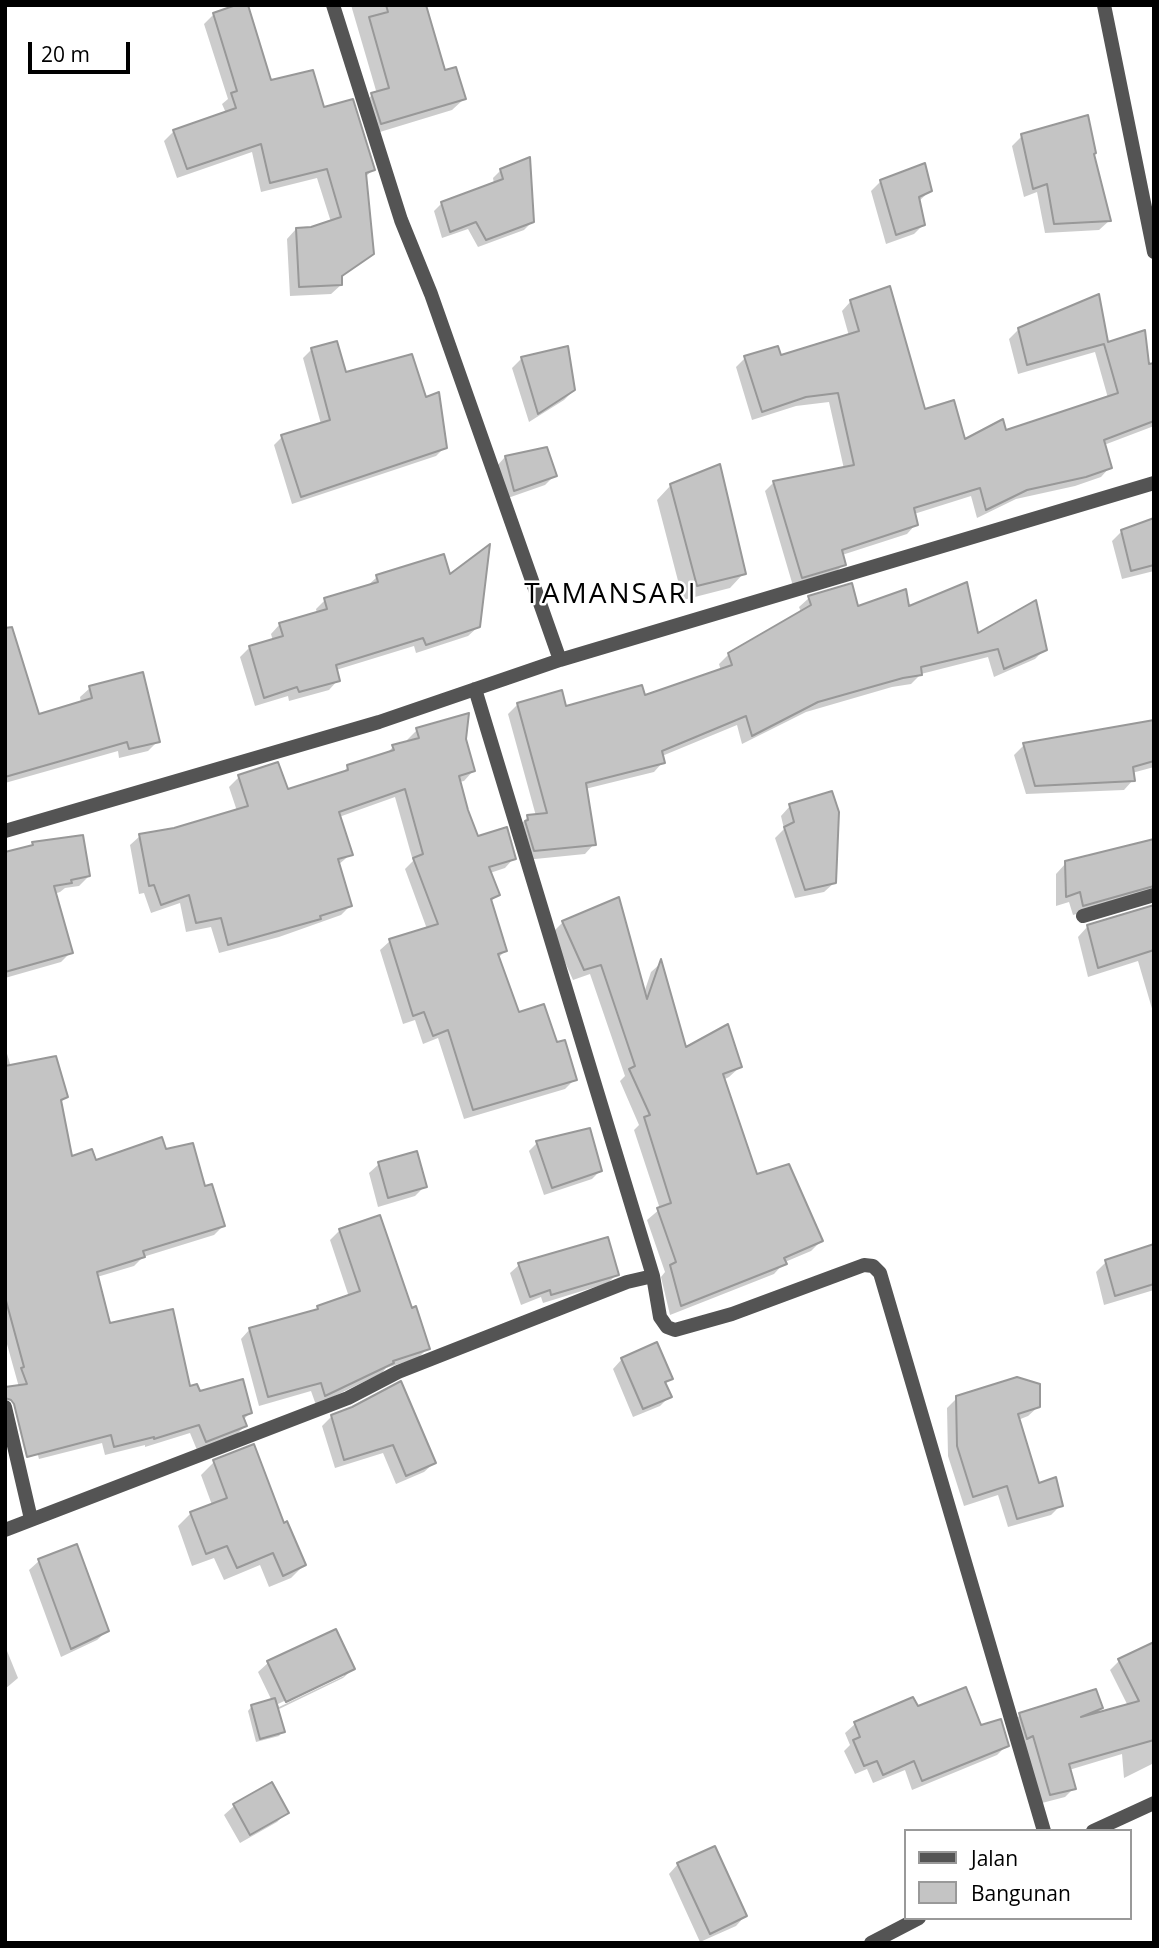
<!DOCTYPE html>
<html>
<head>
<meta charset="utf-8">
<style>
  body { margin:0 }
  #map { position:relative; width:1159px; height:1948px; overflow:hidden; background:#fff; font-family:"Open Sans",sans-serif }
  canvas { display:block }
  .frame { position:absolute; inset:0; border:7px solid #000; pointer-events:none }
  .legend { position:absolute; left:904px; top:1829px; width:228px; height:91px; box-sizing:border-box; background:#fff; border:2px solid #999; margin:0; padding:9px 12px; list-style:none; font-size:21px; color:#000 }
  .legend li { display:flex; align-items:center; gap:14px; height:35px }
  .legend b { width:35px; border:2px solid #999 }
  .scale { position:absolute; left:28px; top:42px; width:102px; height:32px; box-sizing:border-box; border:4px solid #000; border-top:0; padding-left:9px; font-size:21px; line-height:24px; white-space:nowrap; color:#000; -webkit-text-stroke:5px #fff; paint-order:stroke }
</style>
</head>
<body>
<div id="map">
<canvas width="1159" height="1948"></canvas>
<div class="frame"></div>
<ul class="legend">
<li><b style="height:9px;background:#545454"></b>Jalan</li>
<li><b style="height:19px;background:#c4c4c4"></b>Bangunan</li>
</ul>
<div class="scale">20 m</div>
</div>
<script>
const ctx = document.querySelector('canvas').getContext('2d');
ctx.lineJoin = 'round';
function fillPath(path, color) { ctx.fillStyle = color; ctx.fill(path, 'evenodd'); }
const poly = rows => new Path2D(rows.map(r => 'M' + r).join(''));
function trace(path, color, width, dash) { ctx.strokeStyle = color; ctx.lineWidth = width; ctx.lineCap = dash ? 'butt' : 'round'; ctx.setLineDash(dash || []); ctx.stroke(path); }
function drawText(font, color, halo, rows, align = 'center') {
  ctx.font = font + ' "Open Sans",sans-serif'; ctx.lineWidth = 5; ctx.setLineDash([]); ctx.textBaseline = 'middle'; ctx.strokeStyle = halo; ctx.fillStyle = color; for (const [text, x, y, turn = 0] of rows) {
    ctx.save(); ctx.translate(x, y); ctx.rotate((+turn || 0) * Math.PI / 180); ctx.textAlign = isNaN(turn) ? turn : align; if (halo) ctx.strokeText(text, 0, 0); ctx.fillText(text, 0, 0); ctx.restore();
  }
}
fillPath(poly([
  [351,5,424,5,444,72,464,99,452,110,370,135,361,106,372,95,377,94],
  [214,14,270,82,323,109,373,170,364,178,372,253,340,278,341,285,331,294,290,296,287,239,296,229,312,229,331,222,317,178,261,192,252,152,177,178,164,141,174,131,226,113,222,104,228,99,204,24],
  [1022,136,1109,221,1099,230,1045,233,1037,192,1024,197,1012,146],
  [501,170,532,222,524,230,478,247,468,229,442,238,434,211,442,203,494,184,493,178],
  [881,181,930,191,919,201,924,224,914,234,886,244,871,191],
  [1098,296,1107,345,1147,366,1154,365,1154,426,1104,445,1110,467,1101,477,1075,486,1016,499,977,518,971,496,914,514,916,524,907,534,842,555,844,564,835,573,793,586,765,491,774,482,844,469,829,402,796,406,752,420,736,367,745,358,779,357,849,336,842,311,851,301,924,411,964,442,1005,432,1108,398,1095,352,1018,374,1009,339,1019,329],
  [312,349,345,374,425,399,445,447,436,456,292,504,274,445,282,437,321,424,303,358],
  [522,358,574,390,564,400,529,422,512,368],
  [505,457,555,475,545,485,505,499,496,467],
  [671,485,744,573,730,588,683,600,657,500],
  [1154,520,1154,571,1122,579,1112,541,1122,531],
  [377,577,449,577,478,627,468,636,416,653,414,646,336,670,338,680,329,690,289,701,288,696,255,706,240,657,250,647,273,641,271,634,280,624,317,614,316,609,325,600,366,587],
  [809,598,857,608,908,608,977,635,1045,649,1035,659,994,677,988,657,921,674,911,684,892,687,806,712,742,744,737,725,662,756,663,762,654,772,585,789,594,844,585,854,525,860,518,827,528,817,536,816,508,714,518,704,564,708,644,698,721,671,719,664,729,654,801,612,799,607],
  [5,661,37,716,81,703,80,697,90,688,158,741,148,751,119,758,118,751,5,783],
  [1154,719,1154,767,1132,773,1133,780,1124,790,1026,794,1014,755,1024,745,1145,724],
  [417,730,464,740,473,771,464,781,459,782,477,838,514,858,505,868,490,873,498,895,490,902,505,951,498,958,518,1014,556,1044,575,1079,565,1089,464,1119,438,1038,423,1044,415,1020,403,1024,380,950,390,941,427,929,405,869,413,861,395,797,339,817,351,854,338,865,350,906,341,915,279,937,219,953,211,927,186,932,180,903,151,913,144,893,139,894,130,845,140,836,174,830,237,811,229,787,239,777,286,791,341,774,348,767,385,755,393,747,408,743,407,740],
  [790,806,834,883,824,892,795,898,775,838,784,829,781,816],
  [1154,841,1153,1012,1138,961,1088,977,1078,937,1088,926,1153,907,1153,903,1139,896,1073,915,1069,902,1056,906,1056,874,1066,863],
  [33,843,89,876,79,886,65,888,60,892,54,894,71,952,61,962,5,978,5,853,29,847],
  [563,922,644,993,651,972,661,963,685,1050,740,1067,729,1077,723,1080,756,1176,821,1241,811,1251,785,1262,774,1274,670,1315,661,1277,665,1272,647,1220,660,1209,634,1130,639,1125,620,1081,625,1076,590,974,573,980,552,933],
  [5,1047,11,1067,66,1097,60,1103,71,1159,95,1162,165,1152,204,1188,223,1226,214,1235,143,1257,134,1266,97,1277,109,1325,189,1388,250,1413,243,1420,245,1426,236,1435,197,1450,190,1433,145,1447,145,1445,105,1455,102,1443,39,1459,5,1337],
  [589,1130,600,1171,592,1179,544,1195,529,1151,537,1143],
  [379,1164,425,1186,415,1196,378,1207,369,1173],
  [340,1230,411,1310,428,1348,418,1358,386,1368,382,1373,316,1405,311,1391,259,1406,241,1339,250,1329,313,1312,318,1308,349,1297,330,1240],
  [1154,1246,1154,1290,1104,1305,1096,1272,1106,1262],
  [519,1265,617,1274,608,1283,543,1303,541,1297,521,1305,510,1273],
  [622,1359,671,1379,665,1384,670,1396,660,1406,633,1417,613,1369],
  [957,1398,1038,1407,1028,1416,1018,1420,1038,1485,1061,1505,1051,1515,1008,1527,998,1495,964,1506,948,1456,947,1408],
  [332,1416,434,1463,424,1472,396,1484,383,1453,335,1468,322,1426],
  [214,1462,283,1525,304,1565,291,1578,269,1587,260,1565,224,1580,214,1558,192,1566,178,1526,191,1513,212,1505,201,1475],
  [39,1561,107,1631,97,1640,61,1657,29,1570],
  [1154,1644,1154,1763,1124,1778,1122,1754,1069,1770,1074,1788,1065,1797,1042,1803,1011,1724,1020,1715,1101,1707,1093,1715,1128,1706,1110,1670,1119,1661],
  [5,1646,18,1678,5,1689],
  [268,1663,353,1669,343,1678,277,1710,283,1731,279,1736,256,1742,248,1711,252,1706,272,1701,258,1672],
  [344,1672,344,1676,279,1707,278,1704],
  [918,1708,980,1727,1007,1745,997,1755,912,1790,905,1770,873,1783,867,1769,855,1774,844,1751,850,1745,845,1733,855,1724],
  [271,1785,287,1812,277,1822,240,1843,224,1815,234,1806],
  [678,1864,745,1916,736,1926,700,1942,669,1874]
]), '#0003');
const building = poly([
  [236,5,248,5,271,80,313,70,324,107,353,99,375,170,366,173,374,254,342,276,342,285,299,287,296,228,311,227,341,217,327,169,270,183,261,144,187,169,173,130,236,108,231,93,237,91,213,13,236,5],
  [386,5,426,5,445,70,456,67,466,99,381,124,371,93,389,88,369,17,388,12,386,5],
  [1088,115,1096,153,1094,154,1111,221,1054,224,1047,184,1033,189,1021,134,1088,115],
  [530,157,534,222,486,240,476,222,450,232,441,202,503,179,500,169,530,157],
  [925,163,932,191,919,197,925,225,896,235,880,180,925,163],
  [890,286,925,409,954,400,965,439,1003,419,1006,430,1118,393,1104,344,1027,365,1018,328,1099,294,1108,342,1145,330,1149,364,1154,363,1154,421,1104,440,1112,468,1086,477,1027,490,986,510,980,488,914,508,918,525,842,550,846,565,802,578,773,481,854,465,838,393,806,397,762,412,744,356,778,346,781,355,859,331,850,300,890,286],
  [337,341,346,372,412,354,426,397,439,392,447,448,301,497,281,435,330,420,311,348,337,341],
  [568,346,575,390,538,414,521,357,568,346],
  [547,447,557,476,514,491,505,456,547,447],
  [720,464,746,574,697,586,670,484,720,464],
  [1154,518,1154,565,1131,571,1121,530,1154,518],
  [490,544,480,627,426,645,423,638,336,665,340,681,299,692,297,687,264,698,249,646,283,636,279,623,327,609,324,598,378,582,376,575,444,554,450,574,490,544],
  [967,582,978,633,1036,600,1047,650,1004,669,998,649,921,667,922,675,903,678,818,702,752,736,746,716,662,751,665,763,586,783,596,845,534,851,525,821,528,820,527,815,547,813,517,703,562,690,566,706,642,685,645,695,732,665,728,653,811,605,808,596,852,583,858,606,906,589,909,606,967,582],
  [12,627,39,714,92,698,89,686,143,672,160,742,129,749,127,742,5,777,5,628,12,627],
  [469,713,466,739,475,771,459,776,468,810,478,836,507,827,516,859,489,867,500,895,491,899,507,951,498,954,519,1012,544,1004,557,1042,565,1040,577,1080,473,1110,448,1030,433,1036,424,1012,413,1016,389,939,438,924,413,858,423,854,405,789,339,812,353,855,338,859,352,906,320,916,321,919,228,945,221,918,196,923,189,895,161,905,154,885,149,886,139,834,174,828,248,806,238,775,278,762,288,789,348,770,347,765,394,750,392,745,419,738,416,728,469,713],
  [1154,720,1154,761,1133,767,1135,781,1035,786,1023,743,1154,720],
  [832,791,839,812,836,883,805,890,784,827,794,822,789,804,832,791],
  [83,835,90,876,71,880,72,883,54,886,73,953,5,972,5,852,33,845,32,842,83,835],
  [1154,839,1154,886,1083,906,1080,892,1066,897,1065,861,1154,839],
  [619,897,647,999,661,959,686,1047,728,1024,742,1067,723,1074,757,1174,789,1164,823,1241,784,1258,787,1264,681,1306,670,1265,676,1262,657,1208,671,1203,644,1117,650,1115,629,1069,635,1066,601,965,584,970,562,921,619,897],
  [1154,905,1154,950,1098,968,1087,925,1154,905],
  [56,1056,68,1097,61,1100,72,1156,92,1149,96,1160,162,1137,166,1149,193,1143,205,1186,212,1184,225,1226,143,1251,145,1257,97,1272,110,1323,173,1309,190,1386,197,1384,200,1391,243,1379,252,1413,243,1416,247,1426,206,1442,199,1425,154,1439,154,1437,114,1447,111,1435,27,1457,14,1404,11,1400,5,1398,5,1387,27,1384,21,1368,24,1367,5,1297,5,1066,56,1056],
  [590,1128,602,1171,552,1188,536,1141,590,1128],
  [417,1151,427,1187,388,1198,378,1162,417,1151],
  [380,1215,412,1308,416,1306,430,1349,393,1361,394,1363,325,1396,321,1383,268,1397,249,1328,318,1309,317,1306,360,1291,339,1229,380,1215],
  [608,1237,619,1275,551,1295,550,1290,530,1297,518,1263,608,1237],
  [1154,1244,1154,1284,1115,1296,1105,1260,1154,1244],
  [657,1342,673,1379,665,1382,672,1397,643,1409,621,1358,657,1342],
  [1017,1377,1040,1384,1040,1407,1018,1414,1039,1483,1056,1477,1063,1506,1017,1519,1007,1486,973,1497,957,1446,956,1396,1017,1377],
  [401,1381,436,1463,406,1476,393,1445,344,1460,331,1415,352,1407,401,1381],
  [254,1444,284,1523,287,1521,306,1565,283,1576,273,1553,237,1568,227,1546,206,1554,190,1512,227,1498,213,1460,254,1444],
  [77,1544,109,1631,71,1649,38,1559,77,1544],
  [336,1629,355,1669,286,1702,267,1661,336,1629],
  [1154,1642,1154,1740,1069,1764,1076,1789,1050,1795,1033,1736,1027,1739,1019,1713,1096,1689,1103,1708,1081,1717,1139,1701,1118,1659,1154,1642],
  [966,1687,981,1725,1001,1719,1009,1746,922,1781,914,1761,883,1775,877,1761,864,1766,853,1740,860,1737,854,1722,913,1697,918,1706,966,1687],
  [275,1698,285,1732,260,1739,251,1705,275,1698],
  [272,1782,289,1813,250,1835,233,1804,272,1782],
  [715,1846,747,1916,710,1934,677,1863,715,1846]
]);
fillPath(building, '#c4c4c4');
trace(building, '#989898', 2);
trace(poly([
  [333,5,401,220,431,294,560,660],
  [1104,5,1154,252],
  [5,831,379,722,560,660,1154,483],
  [1083,916,1154,895],
  [653,1276,660,1317,667,1327,675,1330,732,1314,864,1265,873,1266,880,1273,1044,1831],
  [5,1407,31,1519],
  [5,1530,348,1398,398,1372,627,1282,653,1276,475,689],
  [1093,1831,1154,1803],
  [871,1943,919,1918]
]), '#545454', 14);
ctx.letterSpacing = '2px';
drawText('28px', '#000', '#fff', [
  ["TAMANSARI",611,595]
]);
ctx.letterSpacing = '0px';
</script>
</body>
</html>
